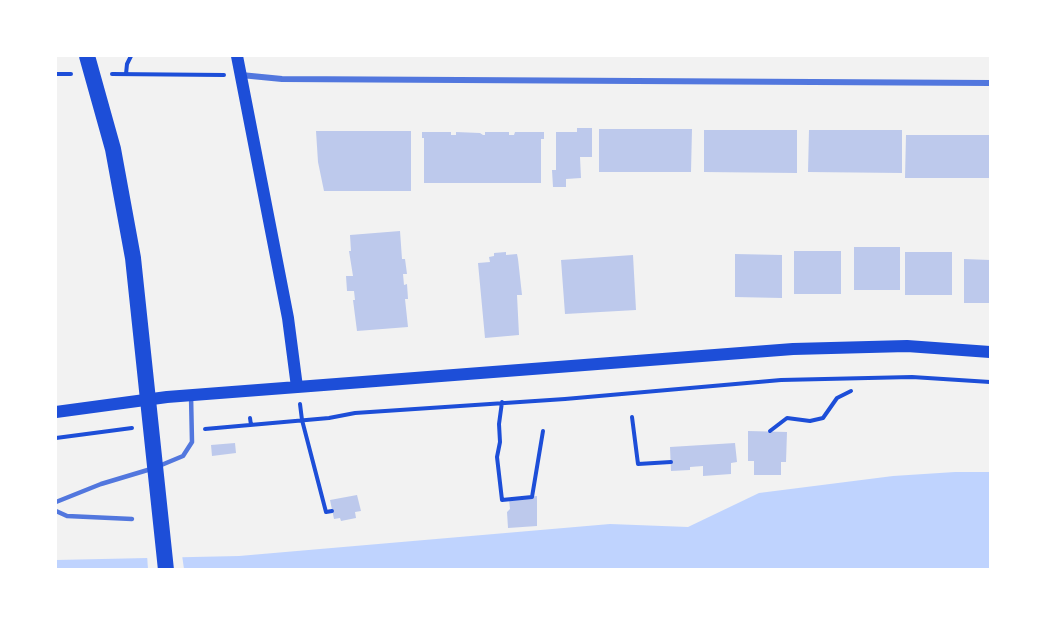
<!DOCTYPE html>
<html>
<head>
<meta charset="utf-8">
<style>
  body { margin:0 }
  #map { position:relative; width:1046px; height:625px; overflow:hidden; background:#f2f2f2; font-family:Poppins,sans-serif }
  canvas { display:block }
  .frame { position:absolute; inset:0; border:57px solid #fff; pointer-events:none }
</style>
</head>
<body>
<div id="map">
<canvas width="1046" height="625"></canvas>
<div class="frame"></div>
</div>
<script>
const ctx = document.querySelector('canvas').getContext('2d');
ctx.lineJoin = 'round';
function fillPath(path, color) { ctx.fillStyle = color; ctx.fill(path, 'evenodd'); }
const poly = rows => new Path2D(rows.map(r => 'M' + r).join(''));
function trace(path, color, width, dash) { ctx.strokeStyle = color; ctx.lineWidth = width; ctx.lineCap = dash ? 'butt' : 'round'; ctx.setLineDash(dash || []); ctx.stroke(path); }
fillPath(poly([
  [955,472,990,472,990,569,56,570,56,560,239,556,610,524,688,527,759,493,893,476]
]), '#bfd3fe');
fillPath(poly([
  [147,555,182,555,184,569,148,569]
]), '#f2f2f2');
fillPath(poly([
  [577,128,592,128,592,157,580,157,581,178,566,179,566,187,553,187,552,170,556,170,556,132,577,132],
  [599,129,692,129,691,172,599,172],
  [704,130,797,130,797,173,704,172],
  [809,130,902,130,902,173,808,172],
  [316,131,411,131,411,191,324,191,318,162],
  [422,132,451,132,451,135,456,135,456,132,480,133,483,135,485,135,485,132,509,132,509,135,514,135,515,132,544,132,544,139,541,139,541,183,424,183,424,138,422,138],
  [906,135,990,135,990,178,905,178],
  [400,231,402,259,405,259,407,274,403,274,404,285,407,284,408,299,405,299,408,327,357,331,353,300,355,300,354,291,347,291,346,276,353,276,349,251,351,251,350,235],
  [854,247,900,247,900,290,854,290],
  [794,251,841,251,841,294,794,294],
  [506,252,506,255,517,254,518,259,522,295,517,295,519,335,485,338,478,263,490,262,489,257,494,256,494,253],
  [905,252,952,252,952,295,905,295],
  [735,254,782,255,782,298,735,297],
  [633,255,636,310,565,314,561,260],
  [964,259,990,260,990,303,964,303],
  [748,431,787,432,786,462,781,462,781,475,754,475,754,461,748,461],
  [235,443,236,453,212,456,211,445],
  [735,443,737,462,731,463,731,474,703,476,703,466,690,467,690,470,671,471,670,447],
  [357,495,361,511,355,512,356,518,341,521,340,518,334,519,330,500],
  [537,496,537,526,508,528,507,512,510,509,509,499]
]), '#bdc9ec');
trace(poly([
  [56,74,71,74],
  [112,74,224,75],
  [126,74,127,64,131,56],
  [502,402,499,424,500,442,497,457,502,500,532,497,543,431],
  [300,404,302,420,326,512,332,511],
  [632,417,638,464,671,462],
  [250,418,251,425],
  [205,429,329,418,355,413,565,399,781,380,912,377,990,382],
  [770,431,787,418,810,421,823,418,837,398,851,391],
  [56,438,132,428]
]), '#1d4ed8', 4);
trace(poly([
  [159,466,183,456,192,442,191,395],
  [56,502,101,484,151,469],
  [56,511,67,516,132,519]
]), '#5277de', 4.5);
trace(poly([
  [241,75,282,79,990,83]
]), '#5277de', 6);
trace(poly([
  [237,56,288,318,297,387],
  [56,412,167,397,793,349,907,346,990,352]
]), '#1d4ed8', 12);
trace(poly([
  [87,56,113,149,133,258,166,570]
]), '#1d4ed8', 16);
</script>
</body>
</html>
